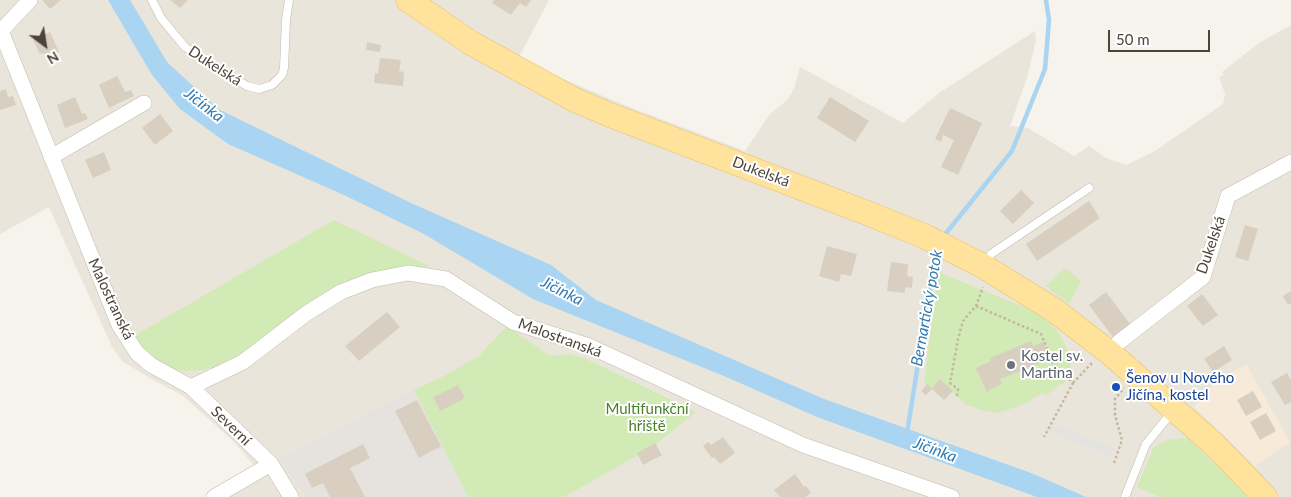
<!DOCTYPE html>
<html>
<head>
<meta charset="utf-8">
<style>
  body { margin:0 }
  #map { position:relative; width:1291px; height:497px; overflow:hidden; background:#f6f3ec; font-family:Lato,sans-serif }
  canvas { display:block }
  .north { position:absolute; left:20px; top:20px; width:50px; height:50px; -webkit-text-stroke:4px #fff; paint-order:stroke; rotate:149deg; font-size:14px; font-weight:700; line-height:20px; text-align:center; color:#4b4439 }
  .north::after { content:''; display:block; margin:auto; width:18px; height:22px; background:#4b4439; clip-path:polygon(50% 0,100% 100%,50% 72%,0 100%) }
  .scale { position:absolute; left:1108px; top:30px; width:102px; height:22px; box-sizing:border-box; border:2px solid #4b4439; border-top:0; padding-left:6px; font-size:15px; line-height:18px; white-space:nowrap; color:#4b4439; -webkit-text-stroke:4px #fff; paint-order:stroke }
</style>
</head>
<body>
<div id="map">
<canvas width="1291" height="497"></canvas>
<div class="north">N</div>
<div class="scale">50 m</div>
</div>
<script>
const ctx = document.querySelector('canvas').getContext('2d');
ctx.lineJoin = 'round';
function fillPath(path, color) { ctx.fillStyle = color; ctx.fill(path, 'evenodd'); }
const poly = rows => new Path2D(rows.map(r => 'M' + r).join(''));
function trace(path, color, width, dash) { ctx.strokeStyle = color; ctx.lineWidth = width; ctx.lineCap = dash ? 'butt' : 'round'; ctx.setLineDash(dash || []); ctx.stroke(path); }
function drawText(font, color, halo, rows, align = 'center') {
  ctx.font = font + ' Lato,sans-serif'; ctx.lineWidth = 4; ctx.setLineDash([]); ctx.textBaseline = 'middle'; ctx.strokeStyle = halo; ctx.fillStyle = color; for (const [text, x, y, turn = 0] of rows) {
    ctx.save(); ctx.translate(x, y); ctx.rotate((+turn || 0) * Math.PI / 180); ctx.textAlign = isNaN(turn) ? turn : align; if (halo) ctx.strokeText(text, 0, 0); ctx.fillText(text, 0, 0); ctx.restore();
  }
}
fillPath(poly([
  [0,0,549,0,519,57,556,76,627,106,745,151,770,114,787,100,794,89,800,67,903,123,939,93,1035,31,1036,40,1027,78,1010,126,1028,128,1074,156,1089,146,1106,158,1126,165,1155,151,1223,104,1225,94,1219,77,1224,75,1222,72,1259,43,1291,25,1291,497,207,497,258,470,235,443,182,395,153,380,122,361,112,347,49,207,0,234]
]), '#eae5da');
fillPath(poly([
  [1247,365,1290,442,1255,466,1194,407,1213,384,1239,368]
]), '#f7ead8');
fillPath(poly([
  [414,390,468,497,307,497,279,459]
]), '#e6e2dd');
fillPath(poly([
  [334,220,429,266,371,276,225,364,202,370,185,371,168,368,141,351,134,336],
  [1065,268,1081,281,1069,304,1046,286],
  [938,272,1031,310,1048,322,1058,332,1069,352,1071,375,1062,385,1060,384,1046,396,1043,393,1022,405,997,413,981,410,965,404,952,392,932,388,927,384,924,382],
  [507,326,550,356,569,354,584,358,696,412,656,444,637,453,638,455,564,497,468,497,414,390,446,375,479,356],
  [458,385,465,398,439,410,433,397],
  [1188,438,1235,484,1247,497,1160,497,1137,487,1154,447,1171,439]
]), '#d2eab5');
fillPath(poly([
  [1053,423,1115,449,1111,457,1049,431]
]), '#e5e3e0');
fillPath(poly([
  [108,0,130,0,167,62,218,109,411,203,551,265,596,300,824,399,1031,473,1086,497,1037,497,817,417,724,376,533,299,424,234,344,195,228,144,180,109,152,75]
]), '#a9d4f2');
trace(poly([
  [943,237,1012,151,1045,69,1049,20,1046,0],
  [907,433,936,251]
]), '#a9d4f2', 4.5);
fillPath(poly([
  [42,0,61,0,50,9],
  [170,0,188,0,180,8],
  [494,0,531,0,526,7,520,3,511,15,492,3],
  [50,32,59,52,45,58,43,53,40,54,33,40],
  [367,42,381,45,380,52,366,50],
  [380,58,401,60,399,71,404,72,403,86,374,83,375,73,378,74],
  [117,76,125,92,131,90,134,96,109,108,99,85],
  [6,89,8,97,13,96,16,105,0,110,0,91],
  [75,97,82,114,85,113,88,119,65,128,57,105],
  [830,97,869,121,855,142,817,118],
  [950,108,982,123,958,175,941,167,954,140,943,135,941,142,935,139],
  [160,114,173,131,155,145,142,128],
  [104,152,111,170,93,178,85,160],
  [1021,190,1034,203,1013,224,1000,211],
  [1089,201,1100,218,1037,261,1026,244],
  [1245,225,1258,229,1248,261,1235,257],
  [827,246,857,254,851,276,841,274,839,282,819,276],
  [891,262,908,264,907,276,913,277,912,288,905,287,905,293,887,291],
  [1291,291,1291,303,1288,305,1283,296],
  [1106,292,1130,324,1113,337,1089,305],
  [1202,294,1218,315,1203,326,1187,306],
  [387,312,400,327,359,361,345,346],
  [1031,341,1033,346,1043,342,1048,354,1043,356,1045,361,1000,379,1002,384,988,390,989,392,987,392,976,368,991,361,990,358],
  [1224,346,1232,360,1213,372,1204,359],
  [1287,373,1291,380,1291,402,1285,405,1271,382],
  [940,379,953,391,944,400,932,389,926,395,921,391,927,384,932,388],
  [458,385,465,398,440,411,433,397],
  [1253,391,1262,407,1246,416,1237,400],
  [417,400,441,446,419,458,395,411],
  [1266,413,1276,431,1260,440,1250,422],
  [723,437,735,453,720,464,714,457,712,458,703,446,708,442,711,445],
  [655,443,662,455,643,465,637,453],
  [363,444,370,458,350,468,365,497,330,497,323,483,312,488,305,474],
  [795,474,804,487,806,486,811,493,805,497,780,497,774,490]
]), '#d8cfc1');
const service = poly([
  [152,0,161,18,185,47,230,76,247,86,259,89,272,85,282,75,284,68,286,20,289,0],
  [985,264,991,254,1089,188],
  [1125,497,1146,444,1172,412]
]);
const minor = poly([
  [1,31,119,325,137,353,151,365,191,387,271,464,291,497],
  [0,32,30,0],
  [51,157,144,103],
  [1110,353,1119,342,1203,277,1228,196,1291,162],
  [191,387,243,362,307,313,341,292,372,280,408,273,446,279,513,322,589,346,803,445,952,497],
  [214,497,271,464]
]);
const primary = poly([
  [408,0,471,43,575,100,610,115,867,213,924,236,983,266,1054,310,1110,353,1216,446,1265,497]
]);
trace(service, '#c2bbae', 9);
trace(minor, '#c2bbae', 16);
trace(primary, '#e6c16a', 25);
trace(poly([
  [976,306,1041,334,1053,363,1073,383,1044,437],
  [1073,383,1092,363],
  [957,396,958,389,950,383,958,339,963,321,976,306,983,287],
  [1114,463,1122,440,1115,415,1115,399,1124,388]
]), '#c4b79f', 2.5, [2.5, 2.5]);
trace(service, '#fff', 8);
trace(minor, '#fff', 15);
trace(primary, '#ffe39c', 24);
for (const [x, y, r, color] of [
  [1011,365,5,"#6b7280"],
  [1116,387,5,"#1a4fb4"]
]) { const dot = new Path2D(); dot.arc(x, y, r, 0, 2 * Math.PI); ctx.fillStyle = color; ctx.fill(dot); trace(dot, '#fff', 2); }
drawText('15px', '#4b4439', '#fff', [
  ["Dukelská",215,66,33],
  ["Dukelská",761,172,21],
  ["Dukelská",1211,245,-71],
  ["Malostranská",111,299,65],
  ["Malostranská",560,338,20],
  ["Severní",231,426,44]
]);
drawText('15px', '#5b616d', '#fff', [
  ["Kostel sv.",1021,356],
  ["Martina",1021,373]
], 'left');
drawText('15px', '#164399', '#fff', [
  ["Šenov u Nového",1126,378],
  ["Jičína, kostel",1126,395]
], 'left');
drawText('15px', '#4a7f2a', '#fff', [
  ["Multifunkční",647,409],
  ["hřiště",647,426]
]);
drawText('italic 16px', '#2e7ab2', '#fff', [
  ["Jičínka",204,105,38],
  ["Jičínka",562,291,27],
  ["Bernartický potok",927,308,-80],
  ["Jičínka",935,450,20]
]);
</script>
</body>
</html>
